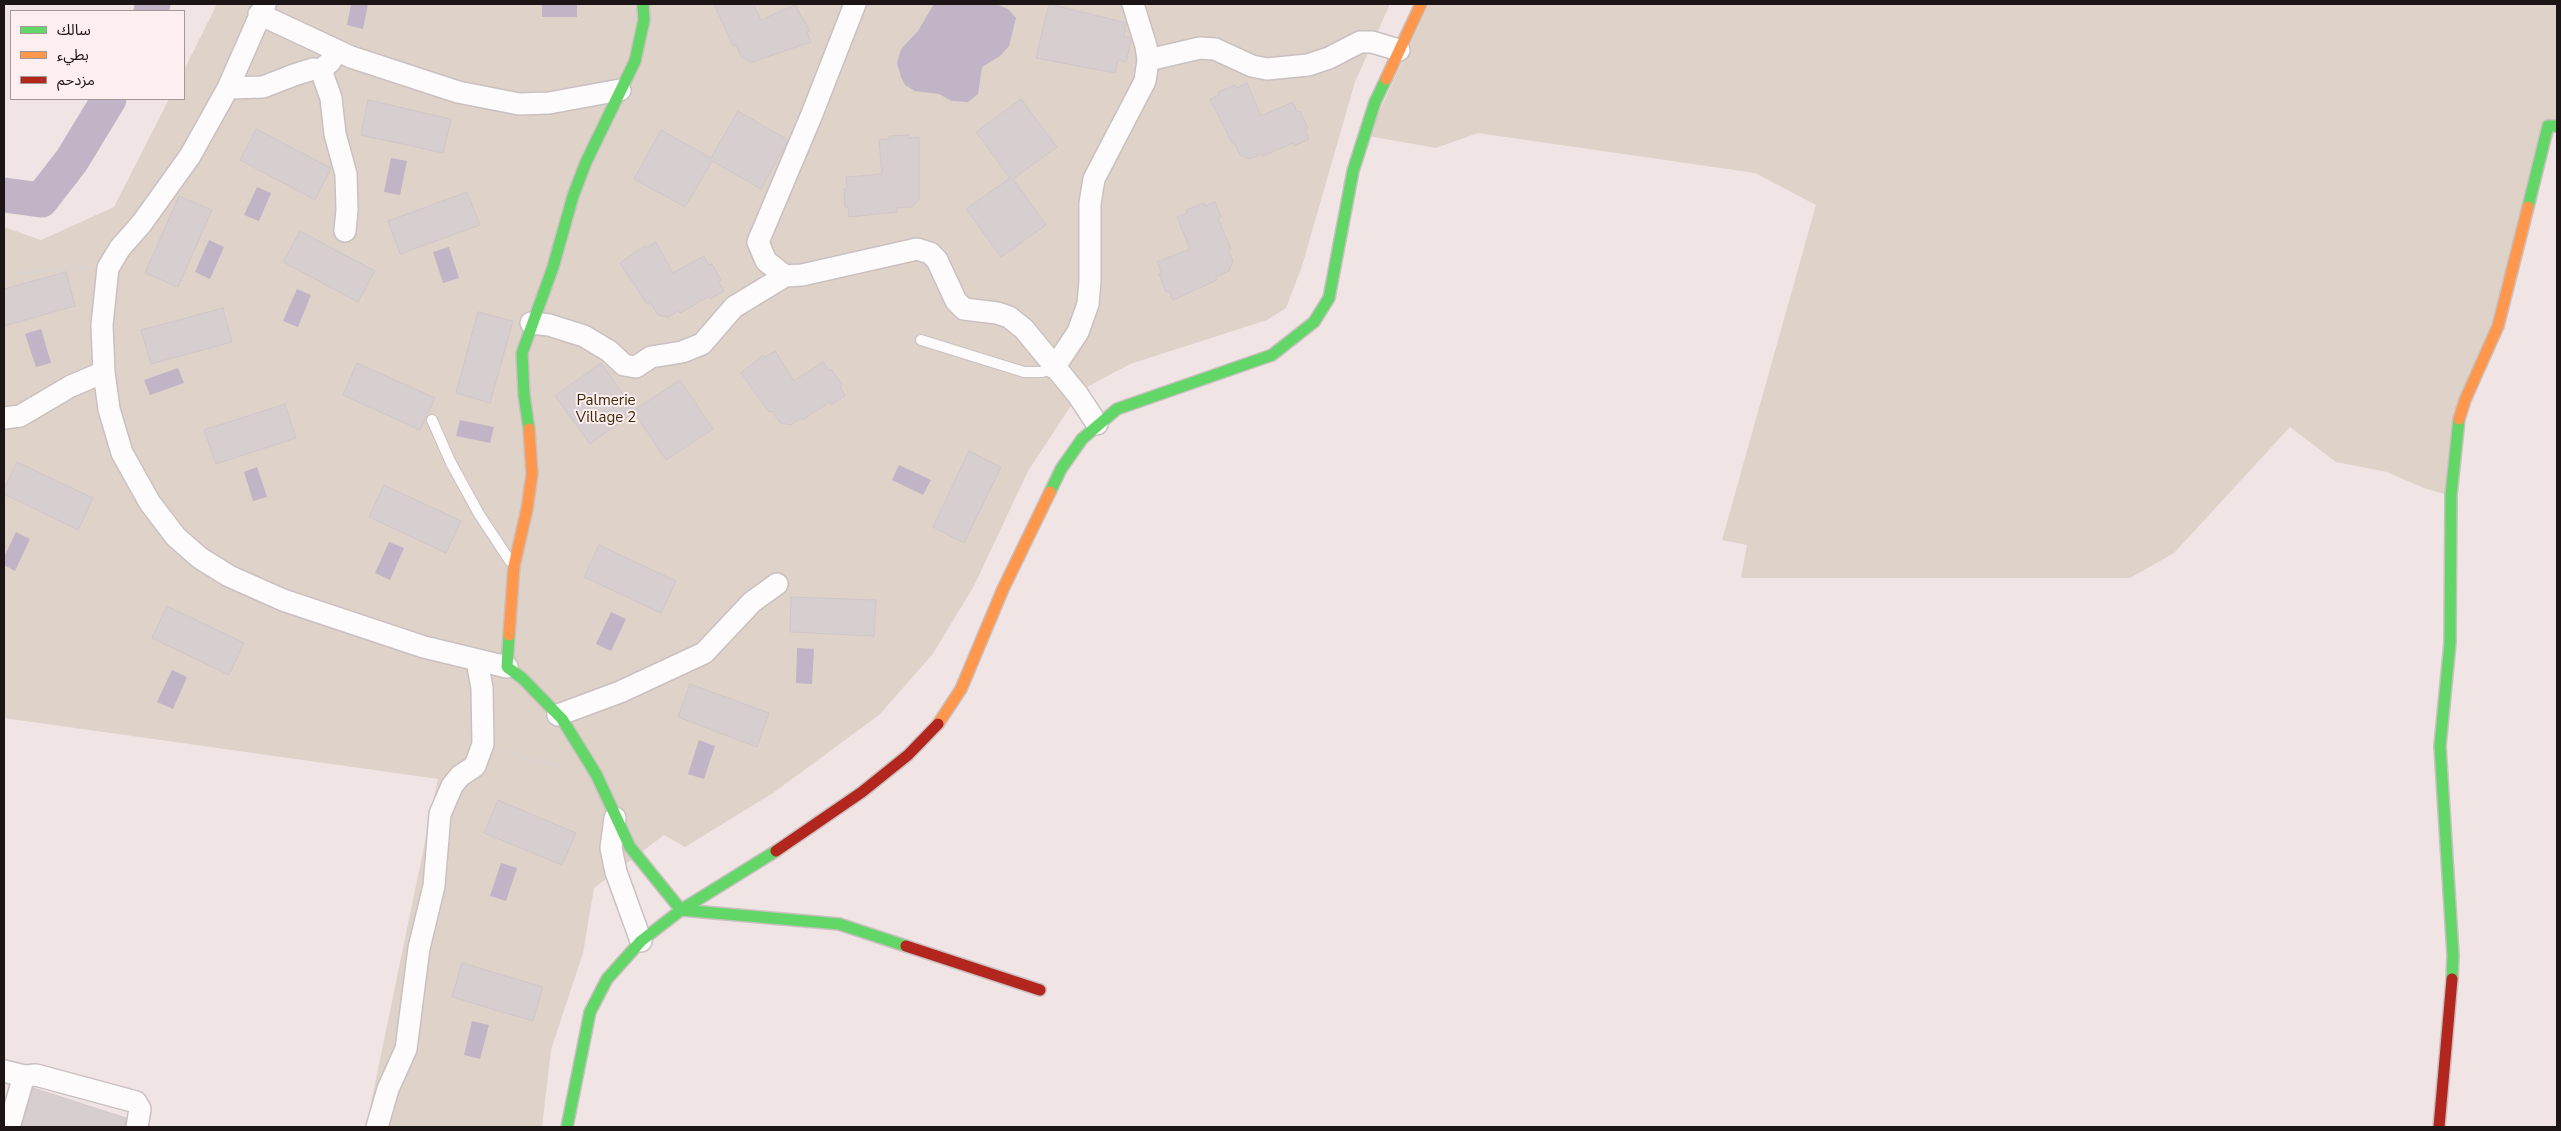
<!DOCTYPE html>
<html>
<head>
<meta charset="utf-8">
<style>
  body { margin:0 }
  #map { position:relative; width:2561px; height:1131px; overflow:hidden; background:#f1e4e5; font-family:"Nunito Sans","Noto Sans Arabic",sans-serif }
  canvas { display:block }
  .frame { position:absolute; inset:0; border:5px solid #1c1415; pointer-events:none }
  .legend { position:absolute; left:10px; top:10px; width:175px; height:90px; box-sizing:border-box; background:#fdeef0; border:1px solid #a39798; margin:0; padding:6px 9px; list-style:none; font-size:15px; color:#1c1415 }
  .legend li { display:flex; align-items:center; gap:10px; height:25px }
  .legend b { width:25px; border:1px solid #a39798 }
</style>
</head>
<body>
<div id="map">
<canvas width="2561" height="1131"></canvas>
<div class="frame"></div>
<ul class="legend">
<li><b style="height:6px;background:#63d668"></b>سالك</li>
<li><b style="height:6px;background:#ff974d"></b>بطيء</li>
<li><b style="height:6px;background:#b3261e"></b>مزدحم</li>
</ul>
</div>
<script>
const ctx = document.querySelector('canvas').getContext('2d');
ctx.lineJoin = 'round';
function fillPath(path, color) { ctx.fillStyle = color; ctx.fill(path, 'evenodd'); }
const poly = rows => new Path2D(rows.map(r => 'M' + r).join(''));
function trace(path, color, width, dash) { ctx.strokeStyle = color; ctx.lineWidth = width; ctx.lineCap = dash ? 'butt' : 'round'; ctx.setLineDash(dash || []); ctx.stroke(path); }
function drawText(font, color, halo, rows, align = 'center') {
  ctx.font = font + ' "Nunito Sans",sans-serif'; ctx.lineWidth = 4; ctx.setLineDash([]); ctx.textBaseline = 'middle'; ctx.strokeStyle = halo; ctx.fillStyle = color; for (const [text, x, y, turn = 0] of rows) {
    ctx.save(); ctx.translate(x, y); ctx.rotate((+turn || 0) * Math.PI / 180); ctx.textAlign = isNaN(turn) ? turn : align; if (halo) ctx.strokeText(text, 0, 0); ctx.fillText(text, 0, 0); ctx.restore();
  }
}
fillPath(poly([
  [217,4,1390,4,1355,82,1302,266,1286,308,1267,320,1130,364,1087,387,1078,395,1028,471,974,586,932,655,879,715,773,793,685,847,664,835,594,888,583,953,551,1050,542,1127,366,1127,438,779,4,718,4,227,41,240,114,207,169,99,184,99,184,70],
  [1429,4,2557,4,2557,120,2464,409,2454,497,2424,488,2387,472,2336,462,2290,427,2174,553,2130,578,1741,578,1747,545,1722,540,1816,205,1755,173,1478,133,1436,148,1368,136]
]), '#dfd2c9');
fillPath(poly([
  [351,4,368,4,363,29,347,25],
  [542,4,577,4,577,17,542,17],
  [934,4,996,4,1008,9,1016,18,1009,46,1000,56,982,67,978,94,968,102,952,101,939,94,915,91,905,85,901,77,897,63,901,49,918,31],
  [391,158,407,161,400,195,384,192],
  [257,187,271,193,259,221,244,215],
  [209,240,224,247,210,279,195,272],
  [449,247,459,278,443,283,433,252],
  [297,289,311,295,298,327,283,321],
  [41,329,51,363,36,367,25,334],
  [178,368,184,383,150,395,144,380],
  [460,420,494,427,490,443,456,436],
  [899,465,931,480,923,495,892,480],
  [257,467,267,497,253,501,244,472],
  [16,532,30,539,15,571,4,565,4,557],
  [389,542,404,548,390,580,375,573],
  [611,612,626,619,611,651,596,644],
  [797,648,814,649,812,684,796,683],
  [172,670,187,677,173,709,157,702],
  [699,740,715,746,704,779,688,774],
  [501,863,517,868,506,901,490,896],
  [472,1021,489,1025,480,1059,464,1055]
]), '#c0b4c6');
trace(poly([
  [151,11,153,4],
  [4,195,41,200,72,160,109,99]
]), '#c0b4c6', 35);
const building = poly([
  [714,4,753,4,761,20,795,5,810,31,807,32,811,42,752,62,742,58,736,45,733,46,714,4],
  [1049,4,1126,23,1124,36,1130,38,1131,41,1126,62,1118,60,1115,73,1036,58,1049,4],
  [1247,83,1261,116,1293,102,1297,112,1300,111,1308,128,1305,129,1309,139,1294,146,1293,143,1263,156,1262,154,1250,159,1240,155,1234,142,1232,143,1210,99,1219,95,1218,92,1235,85,1237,88,1247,83],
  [1021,99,1057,147,1013,179,1046,225,1001,257,966,209,1010,178,976,132,1021,99],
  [368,100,451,119,443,153,361,135,368,100],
  [738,111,788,140,761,189,712,161,685,207,634,179,661,130,711,158,738,111],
  [256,129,331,168,315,200,240,160,256,129],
  [909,135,909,138,919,137,919,199,912,207,897,208,897,212,849,217,848,207,845,207,844,189,847,188,846,177,882,174,879,140,890,139,889,136,909,135],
  [467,192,480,225,400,254,388,221,467,192],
  [179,196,212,210,178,287,145,273,179,196],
  [1215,202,1221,217,1218,219,1231,249,1228,250,1233,261,1229,271,1215,277,1217,280,1173,300,1169,291,1166,292,1159,274,1162,273,1157,262,1190,249,1177,217,1187,213,1186,210,1204,203,1205,206,1215,202],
  [300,231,375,271,358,302,283,262,300,231],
  [656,242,673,273,704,256,709,265,712,264,721,280,719,282,724,291,710,299,708,297,680,313,678,311,668,317,658,315,650,302,647,304,620,263,644,246,646,248,656,242],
  [66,272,75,306,4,326,4,289,66,272],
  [223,308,232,342,151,364,141,330,223,308],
  [478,312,513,321,490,403,456,393,478,312],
  [775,351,794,381,823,362,829,371,831,369,842,385,840,387,845,396,831,405,830,402,802,420,801,418,791,425,780,423,772,411,769,412,741,373,763,355,765,357,775,351],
  [357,363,435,398,420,430,343,395,357,363],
  [601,363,634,410,680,380,713,429,666,460,634,412,590,444,555,396,601,363],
  [285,404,296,438,216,464,204,430,285,404],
  [969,451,1001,467,964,543,933,527,969,451],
  [17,462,93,498,78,530,4,494,4,489,17,462],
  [384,485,461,521,446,553,369,517,384,485],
  [599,545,676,581,661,613,584,577,599,545],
  [791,597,876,600,874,636,790,632,791,597],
  [167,606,244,643,229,675,152,638,167,606],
  [690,684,769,713,757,747,678,717,690,684],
  [498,800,576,833,562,865,484,833,498,800],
  [462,963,543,987,533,1021,452,997,462,963],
  [33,1088,126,1118,125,1127,22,1127,33,1088]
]);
fillPath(building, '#d7ced0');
trace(building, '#d1c7ca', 1);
const lane = poly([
  [921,340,1024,372,1042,372,1054,368],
  [432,420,451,463,479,514,510,561]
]);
const street = poly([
  [265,4,228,88,190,156,142,223,120,248,108,268,102,325,104,372,109,409,122,453,150,503,176,537,200,558,229,576,283,600,424,647,507,667],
  [855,4,812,114,758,242,766,261,785,276,802,275,917,249,930,253,937,260,956,301,964,309,997,313,1009,317,1024,329,1078,395,1097,424],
  [259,14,351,57,458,92,519,104,549,103,620,90],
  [1148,60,1200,48,1215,49,1252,66,1267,69,1308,65,1329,58,1360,42,1372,42,1399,50],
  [321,70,331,98,335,134,346,174,347,210,345,231],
  [228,88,263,87,294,75,313,69,321,70,331,61],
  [531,323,549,325,584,336,609,351,624,365,636,367,651,357,682,352,702,344,734,307,785,276],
  [1054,368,1078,332,1088,304,1090,281,1090,203,1094,179,1145,81,1148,60,1146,46,1133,4],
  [4,418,20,416,71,386,104,372],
  [558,715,620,692,704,653,752,602,777,584],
  [615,818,611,848,616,872,641,941],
  [4,1071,24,1076,36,1075,136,1102,140,1109,137,1127],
  [9,1127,24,1076],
  [377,1127,388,1089,406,1049,419,948,434,886,440,814,452,786,460,776,475,766,483,744,482,688,477,661]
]);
const fast = poly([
  [2528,207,2548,126,2557,126],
  [529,429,524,395,522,353,553,267,573,196,586,162,635,61,644,20,643,4],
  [1050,492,1061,469,1082,439,1117,409,1272,355,1314,322,1329,298,1353,171,1375,102,1386,79],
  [509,635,507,667,522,678,562,719,596,774,630,847,681,910,839,924,906,946],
  [2452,979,2453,955,2440,746,2450,643,2451,495,2459,419],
  [567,1127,590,1012,607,979,641,941,681,910,776,851]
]);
const slow = poly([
  [1386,79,1421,4],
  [2459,419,2465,400,2498,326,2528,207],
  [509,635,514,566,527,509,532,474,529,429],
  [938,724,961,689,1003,589,1050,492]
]);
const jam = poly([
  [776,851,862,792,908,755,938,724],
  [906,946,1040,990],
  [2439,1127,2452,979]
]);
trace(lane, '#cac0c1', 12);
trace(street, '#cac0c1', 24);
trace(fast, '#cac0c1', 14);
trace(slow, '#cac0c1', 14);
trace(jam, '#cac0c1', 14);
trace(poly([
  [16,273,90,267],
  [502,750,566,769]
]), '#d7d3d3', 3, [2.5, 2.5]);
trace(lane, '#fdfbfb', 10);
trace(street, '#fdfbfb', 21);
trace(fast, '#63d668', 11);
trace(slow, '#ff974d', 11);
trace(jam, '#b3261e', 11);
drawText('15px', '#402909', '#fdeef0', [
  ["Palmerie",606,401],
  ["Village 2",606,418]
]);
</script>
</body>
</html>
